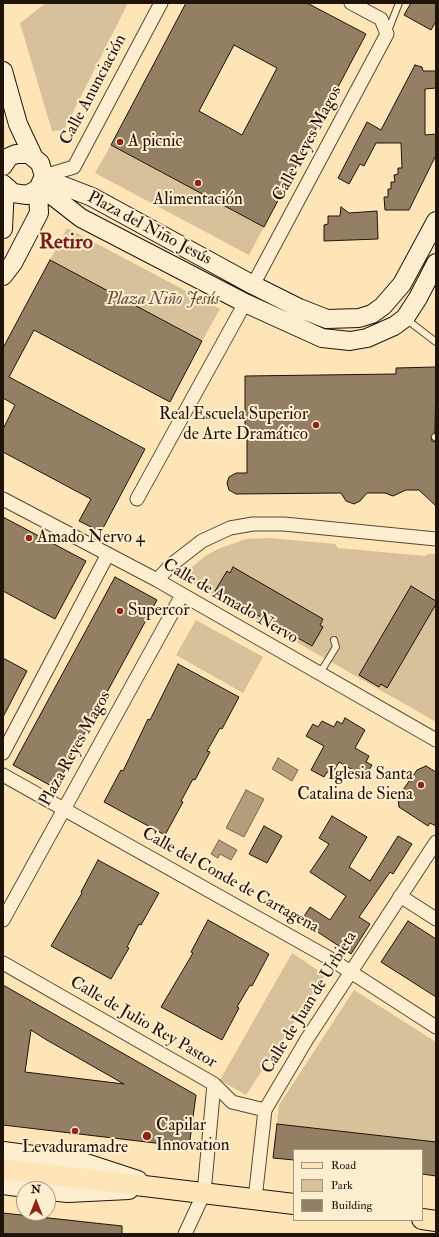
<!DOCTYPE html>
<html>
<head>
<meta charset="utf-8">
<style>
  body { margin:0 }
  #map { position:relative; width:439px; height:1237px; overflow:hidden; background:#fde5b7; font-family:"IM FELL Double Pica",serif }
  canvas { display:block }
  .frame { position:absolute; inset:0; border:4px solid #20130a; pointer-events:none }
  .legend { position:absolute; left:293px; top:1149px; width:130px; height:72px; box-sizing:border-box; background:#feeed0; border:1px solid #a59681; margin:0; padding:5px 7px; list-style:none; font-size:12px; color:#20130a }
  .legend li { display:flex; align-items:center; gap:8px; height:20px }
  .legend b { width:20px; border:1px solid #a59681 }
  .north { position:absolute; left:16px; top:1181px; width:40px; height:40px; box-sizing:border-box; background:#feeed0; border:1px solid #a59681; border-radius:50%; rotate:0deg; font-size:11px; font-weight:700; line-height:16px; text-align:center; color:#20130a }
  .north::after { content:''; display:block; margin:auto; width:14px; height:18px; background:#8f2418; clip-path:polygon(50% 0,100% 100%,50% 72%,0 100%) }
</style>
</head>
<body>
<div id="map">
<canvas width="439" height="1237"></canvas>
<div class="frame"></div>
<ul class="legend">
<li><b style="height:5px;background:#fde5b7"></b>Road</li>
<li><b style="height:11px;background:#d7c19a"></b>Park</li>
<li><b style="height:11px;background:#938064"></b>Building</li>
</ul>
<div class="north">N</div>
</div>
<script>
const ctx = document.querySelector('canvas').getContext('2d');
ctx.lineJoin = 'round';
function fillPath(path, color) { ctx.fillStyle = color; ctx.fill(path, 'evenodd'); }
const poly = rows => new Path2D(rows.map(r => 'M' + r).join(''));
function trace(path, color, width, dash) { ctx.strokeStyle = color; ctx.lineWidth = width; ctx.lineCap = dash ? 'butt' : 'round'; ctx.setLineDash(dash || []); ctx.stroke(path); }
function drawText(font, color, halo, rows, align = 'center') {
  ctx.font = font + ' "IM FELL Double Pica",serif'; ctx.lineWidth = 4; ctx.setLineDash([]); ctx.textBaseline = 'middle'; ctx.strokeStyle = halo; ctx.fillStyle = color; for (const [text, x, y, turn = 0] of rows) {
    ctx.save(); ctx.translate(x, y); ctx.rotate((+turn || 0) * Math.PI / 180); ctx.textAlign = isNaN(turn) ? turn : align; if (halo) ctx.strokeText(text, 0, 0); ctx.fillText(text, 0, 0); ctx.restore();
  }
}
fillPath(poly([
  [46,3,128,3,64,130,52,131,20,23],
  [111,145,264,227,249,255,95,173],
  [67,228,220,309,202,341,50,260],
  [269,538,335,544,338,548,425,556,428,554,436,554,436,722,193,583,191,580,191,568,205,556,218,549,246,539],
  [196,620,263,657,243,693,176,655],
  [292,953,325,975,246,1095,220,1080],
  [354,990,436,1042,436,1142,277,1124,279,1105]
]), '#d7c19a');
const water = poly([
  [278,758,298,770,292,781,272,769,278,758],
  [246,790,264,799,244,837,226,828,246,790],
  [219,840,237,850,231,860,220,854,218,858,211,854,219,840]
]);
fillPath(water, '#b29e7c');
trace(water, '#78664e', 1);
const building = poly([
  [186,3,307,3,366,34,264,227,111,145,186,3],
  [234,45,277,68,242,135,199,111,234,45],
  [411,3,436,3,436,21,431,30,404,15,411,3],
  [415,65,422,67,423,71,436,71,436,88,425,89,425,135,436,134,436,155,409,210,385,210,384,197,388,197,388,189,391,189,391,182,395,182,394,175,398,174,398,168,402,168,401,143,376,143,364,166,360,164,349,184,338,178,367,122,381,130,415,65],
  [341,207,349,213,377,211,378,239,324,241,324,225,328,224,328,216,340,216,341,207],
  [50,260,202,341,170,402,34,330,9,377,145,449,101,532,79,521,91,499,3,452,3,429,15,405,3,398,3,348,50,260],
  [436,367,435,432,431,437,432,441,436,442,436,506,419,490,406,490,393,496,385,493,367,493,360,501,354,504,346,501,341,493,236,494,229,490,227,483,229,477,236,473,247,473,247,432,245,433,245,376,396,374,396,368,436,367],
  [3,517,86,561,55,619,3,591,3,517],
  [233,567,323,619,320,625,323,627,312,646,215,591,227,571,230,573,233,567],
  [115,577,157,600,55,788,13,765,115,577],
  [411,586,436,601,436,604,387,688,381,684,379,687,359,675,411,586],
  [3,658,27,671,3,717,3,658],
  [178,664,239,697,222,729,220,728,207,751,210,752,195,780,193,779,181,801,183,802,165,835,104,802,121,770,123,771,148,719,150,720,178,664],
  [345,718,365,730,355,748,369,756,366,762,372,765,365,777,339,762,332,774,327,772,324,777,311,770,324,746,306,736,313,724,318,727,322,721,334,727,337,721,342,724,345,718],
  [426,766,436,772,436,826,430,823,428,826,399,807,398,797,417,770,426,766],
  [332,816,367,837,349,867,370,881,398,836,412,844,393,874,390,872,359,917,370,924,351,954,301,921,310,907,330,920,346,896,310,872,329,844,319,838,332,816],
  [264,826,282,836,267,863,249,854,264,826],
  [98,860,159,893,141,925,139,924,127,947,129,948,111,979,51,946,82,893,81,892,98,860],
  [208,920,269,954,252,986,250,985,237,1007,239,1008,222,1040,161,1007,193,953,191,952,208,920],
  [408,921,436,939,436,997,381,962,408,921],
  [3,985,196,1095,189,1147,3,1125,3,985],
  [31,1030,45,1039,124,1084,25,1072,31,1030],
  [277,1124,436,1142,436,1176,422,1174,422,1150,294,1150,294,1160,273,1158,277,1124],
  [3,1213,122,1226,122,1234,3,1234,3,1213]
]);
fillPath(building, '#938064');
trace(building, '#20130a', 1);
const lane = poly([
  [388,31,399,3],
  [406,319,436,342],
  [435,437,436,437],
  [320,673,336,647,334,640]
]);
const street = poly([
  [44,176,74,167,161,3],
  [253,285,387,34,381,19,351,3],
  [3,499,157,580,436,740],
  [137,499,245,303],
  [157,580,171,565,202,541,230,528,253,524,284,524,436,539],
  [3,753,108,554],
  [3,775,329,958,436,1027],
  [400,896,436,919],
  [3,920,182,595],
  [3,963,214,1084,232,1102,265,1110],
  [255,1199,265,1110,307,1039,436,842],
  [185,1234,204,1193,214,1084]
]);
const secondary = poly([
  [3,71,18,124,33,156],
  [3,166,9,157,16,154,29,154,40,163,44,176,38,189,27,195,13,193,3,184],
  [43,178,92,197,253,285,299,308,327,319,359,318,372,314,383,306,402,284,436,221],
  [40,186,81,218,245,303,322,338,350,341,367,338,394,326,405,318,418,298,436,263],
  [3,229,5,186],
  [3,276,13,263,39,213,38,189],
  [3,1151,80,1161,138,1180],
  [3,1185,33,1189],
  [48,1191,68,1193,129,1190]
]);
const primary = poly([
  [3,1169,294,1204],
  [422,1219,436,1221]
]);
trace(lane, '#574835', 8);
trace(street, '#574835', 15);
trace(secondary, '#20130a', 20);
trace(primary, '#20130a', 22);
trace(lane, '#feeed0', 6);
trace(street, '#feeed0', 13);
trace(secondary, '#feeed0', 18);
trace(primary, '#fde5b7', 20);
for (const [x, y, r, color] of [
  [120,142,4,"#8f2418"],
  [198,183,4,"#8f2418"],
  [316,425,4,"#8f2418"],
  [29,538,4,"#8f2418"],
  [120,611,4,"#8f2418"],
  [421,785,4,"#8f2418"],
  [75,1131,4,"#8f2418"],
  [147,1136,5,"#8f2418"]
]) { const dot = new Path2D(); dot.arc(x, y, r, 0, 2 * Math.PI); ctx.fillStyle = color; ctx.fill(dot); trace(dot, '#feeed0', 1.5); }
drawText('17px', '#20130a', '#feeed0', [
  ["Calle Anunciación",94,90,-62],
  ["Calle Reyes Magos",308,144,-62],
  ["Plaza del Niño Jesús",149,229,28],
  ["Calle de Amado Nervo",230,602,30],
  ["Plaza Reyes Magos",76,749,-61],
  ["Calle del Conde de Cartagena",230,881,29],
  ["Calle de Juan de Urbieta",310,1003,-58],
  ["Calle de Julio Rey Pastor",143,1023,30]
]);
drawText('17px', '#20130a', '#feeed0', [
  ["A picnic",128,142],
  ["Alimentación",198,200,"center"],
  ["Real Escuela Superior",308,415,"right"],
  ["de Arte Dramático",308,435,"right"],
  ["Amado Nervo 4",37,538],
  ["Supercor",128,611],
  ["Iglesia Santa",413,775,"right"],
  ["Catalina de Siena",413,795,"right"],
  ["Capilar",156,1126],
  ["Innovation",156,1146],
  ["Levaduramadre",75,1148,"center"]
], 'left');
drawText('italic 17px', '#60503c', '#feeed0', [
  ["Plaza Niño Jesús",163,300]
]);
drawText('bold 21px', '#7a1f14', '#feeed0', [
  ["Retiro",66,243]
]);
</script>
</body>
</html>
